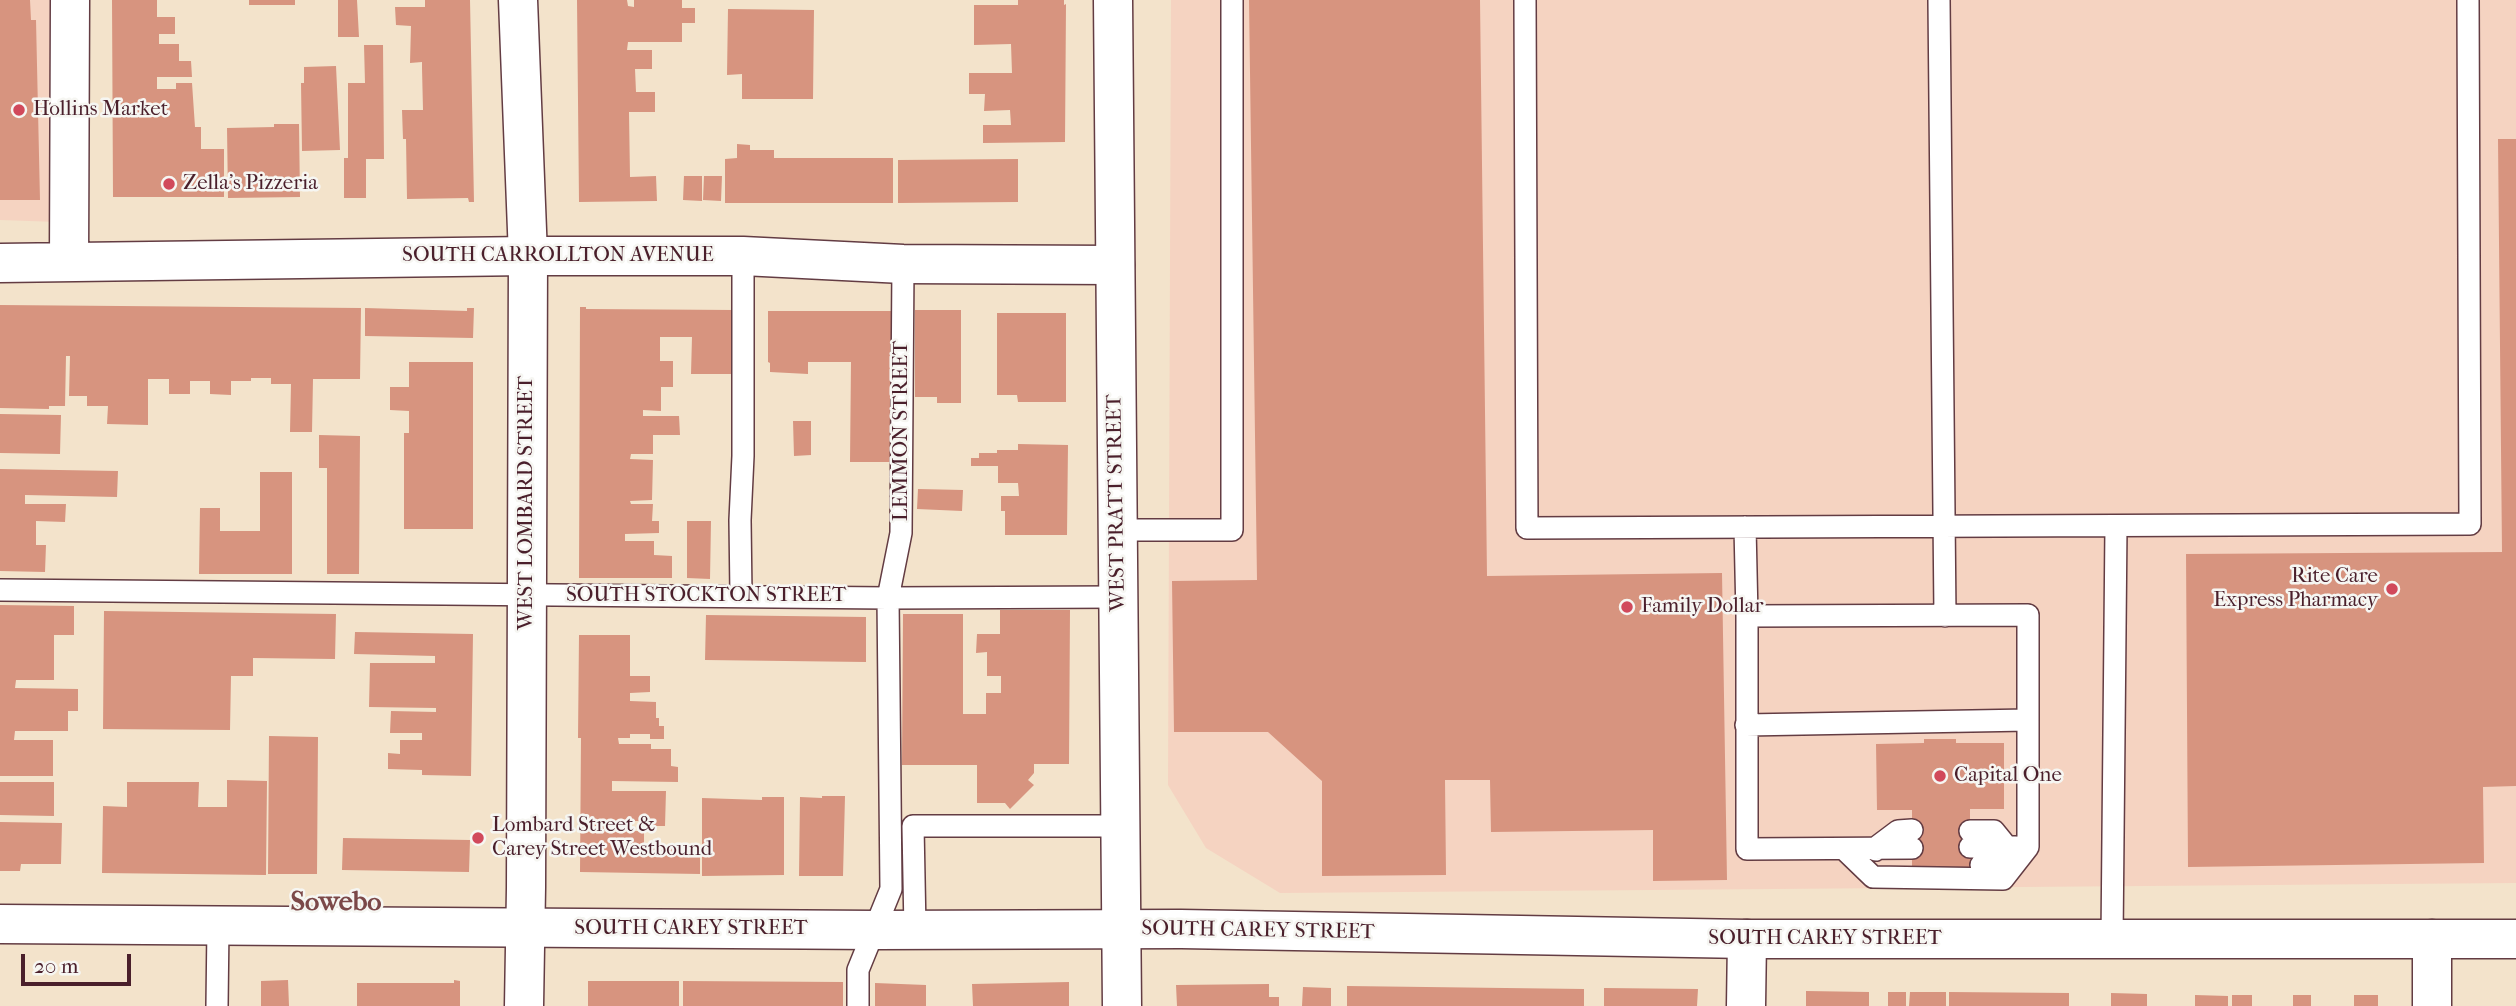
<!DOCTYPE html>
<html>
<head>
<meta charset="utf-8">
<style>
  body { margin:0 }
  #map { position:relative; width:2516px; height:1006px; overflow:hidden; background:#f3e3cb; font-family:"IM FELL French Canon",serif }
  canvas { display:block }
  .scale { position:absolute; left:21px; top:954px; width:110px; height:32px; box-sizing:border-box; border:4px solid #4a1f2b; border-top:0; padding-left:9px; font-size:21px; line-height:24px; white-space:nowrap; color:#4a1f2b; -webkit-text-stroke:5px #f6f6f2; paint-order:stroke }
</style>
</head>
<body>
<div id="map">
<canvas width="2516" height="1006"></canvas>
<div class="scale">20 m</div>
</div>
<script>
const ctx = document.querySelector('canvas').getContext('2d');
ctx.lineJoin = 'round';
function fillPath(path, color) { ctx.fillStyle = color; ctx.fill(path, 'evenodd'); }
const poly = rows => new Path2D(rows.map(r => 'M' + r).join(''));
function trace(path, color, width, dash) { ctx.strokeStyle = color; ctx.lineWidth = width; ctx.lineCap = dash ? 'butt' : 'round'; ctx.setLineDash(dash || []); ctx.stroke(path); }
function drawText(font, color, halo, rows, align = 'center') {
  ctx.font = font + ' "IM FELL French Canon",serif'; ctx.lineWidth = 5; ctx.setLineDash([]); ctx.textBaseline = 'middle'; ctx.strokeStyle = halo; ctx.fillStyle = color; for (const [text, x, y, turn = 0] of rows) {
    ctx.save(); ctx.translate(x, y); ctx.rotate((+turn || 0) * Math.PI / 180); ctx.textAlign = isNaN(turn) ? turn : align; if (halo) ctx.strokeText(text, 0, 0); ctx.fillText(text, 0, 0); ctx.restore();
  }
}
fillPath(poly([
  [0,0,57,0,58,222,0,220],
  [1171,0,2516,0,2516,883,1280,893,1206,848,1168,785]
]), '#f5d3c1');
fillPath(poly([
  [0,0,30,0,31,20,36,20,40,200,0,200],
  [112,0,157,0,157,17,175,17,175,34,159,34,159,44,179,44,179,61,191,61,192,77,157,77,157,89,176,89,176,83,192,83,195,127,201,127,201,149,224,149,224,197,113,197],
  [249,0,295,0,295,5,249,5],
  [338,0,357,0,359,37,338,37],
  [425,0,470,0,474,202,469,202,468,198,407,199,406,139,403,139,402,110,423,110,422,68,422,62,410,63,411,26,396,25,395,7,425,7],
  [577,0,627,0,628,6,634,7,634,0,682,0,682,8,695,8,695,23,682,23,682,42,628,42,627,50,652,50,652,69,635,69,636,92,655,92,655,112,629,112,630,177,656,176,657,201,579,202],
  [1018,0,1064,0,1064,5,1066,4,1065,142,983,143,983,125,1011,125,1010,110,984,111,985,94,969,94,969,73,1012,73,1011,44,974,45,974,5,1018,5],
  [1249,0,1480,0,1487,576,1722,573,1727,880,1653,881,1653,830,1491,832,1490,780,1445,780,1446,875,1322,876,1322,781,1268,732,1174,732,1172,581,1257,580],
  [728,9,814,10,813,99,742,99,742,74,727,75],
  [364,45,383,45,384,159,366,159,366,198,344,198,344,158,348,158,348,83,365,83],
  [336,66,340,150,302,151,301,83,304,83,304,67],
  [274,124,299,124,300,197,228,198,227,128,274,127],
  [2498,139,2516,139,2516,786,2483,787,2484,863,2188,867,2186,554,2502,552],
  [737,144,750,145,750,150,774,150,774,158,893,158,893,203,725,203,725,159,737,158],
  [1018,159,1018,202,898,203,898,160],
  [684,176,702,176,702,201,683,200],
  [704,176,722,176,721,201,703,200],
  [0,305,361,308,360,379,313,379,312,432,290,432,291,384,271,384,271,378,251,378,251,381,231,381,231,395,210,394,210,381,190,381,190,394,169,394,169,379,148,379,148,425,107,424,108,406,87,406,87,396,69,396,70,356,66,356,65,406,49,406,49,409,0,408],
  [580,307,586,307,586,309,734,310,734,374,691,374,692,337,660,337,660,361,673,361,673,387,661,387,661,411,643,410,643,416,679,416,680,435,653,435,653,454,631,454,630,459,653,460,652,500,630,501,631,504,653,504,652,521,659,521,659,533,625,534,625,541,654,541,654,555,672,556,672,578,579,578],
  [365,308,467,311,467,308,474,308,473,338,365,336],
  [915,310,961,310,961,403,937,403,937,397,915,397],
  [768,311,896,311,896,462,850,462,851,362,808,362,808,374,770,372,770,363,768,362],
  [997,313,1066,313,1066,402,1018,402,1017,395,997,395],
  [409,362,473,362,473,529,404,529,404,433,409,433,409,411,390,410,390,387,409,387],
  [0,414,61,415,60,454,0,453],
  [793,421,811,421,811,455,794,456],
  [319,435,360,436,359,574,327,574,327,468,319,468],
  [1018,444,1068,445,1067,535,1005,535,1005,511,1001,511,1001,496,1019,496,1018,483,998,483,998,466,971,466,971,458,979,458,979,453,997,453,997,450,1018,450],
  [0,469,118,471,117,497,25,495,25,504,66,504,65,522,36,521,36,545,46,545,45,572,0,571],
  [260,472,292,472,292,574,199,574,200,508,220,508,220,531,260,531],
  [918,489,963,490,962,511,917,509],
  [687,521,711,521,710,579,687,578],
  [0,605,74,606,74,635,54,635,54,680,16,680,15,688,78,689,78,711,68,711,68,731,15,731,14,740,53,740,53,776,0,776],
  [1000,610,1070,610,1069,764,1034,764,1034,773,1028,780,1034,785,1010,809,1005,803,977,803,977,765,902,765,903,614,963,614,963,714,986,714,986,693,1001,693,1001,676,987,676,987,652,976,653,977,634,1000,634],
  [104,611,336,614,335,659,253,658,253,676,231,676,230,730,103,729],
  [706,615,866,617,866,662,705,660],
  [355,632,473,634,471,776,422,775,422,770,388,769,388,753,400,754,400,740,422,740,422,733,390,733,391,711,436,712,436,708,369,707,370,663,435,663,435,656,354,654],
  [579,635,630,635,630,676,650,676,650,692,630,693,630,701,656,702,656,718,659,718,659,726,664,726,664,739,650,739,650,734,630,734,630,738,618,738,619,744,651,744,651,749,671,749,671,766,678,767,678,782,612,781,612,791,666,791,665,826,644,826,645,821,613,821,612,831,644,831,644,847,700,847,700,874,580,872,581,738,578,738],
  [269,736,318,737,317,874,268,874],
  [1924,739,1956,739,1956,743,2004,743,2004,809,1970,809,1970,871,1912,872,1912,810,1877,810,1876,744,1924,743],
  [227,780,267,781,266,875,102,873,103,806,127,807,127,782,199,782,198,807,227,807],
  [0,782,54,782,54,816,0,815],
  [822,796,845,796,843,876,799,876,800,797,822,798],
  [762,797,784,797,784,875,702,876,702,798,762,800],
  [0,822,62,823,61,864,21,864,20,871,0,871],
  [343,838,470,840,469,872,342,870],
  [288,980,289,1006,261,1006,261,981],
  [454,980,460,981,460,1006,357,1006,357,983,454,983],
  [588,981,679,981,679,1006,588,1006],
  [683,981,843,982,843,1006,683,1006],
  [1069,982,1069,1006,973,1006,972,984],
  [875,983,926,985,926,1006,875,1006],
  [1269,984,1269,997,1279,997,1279,1006,1177,1006,1176,985],
  [1347,986,1584,989,1584,1006,1347,1006],
  [1303,987,1331,988,1331,1006,1302,1006],
  [1604,988,1698,989,1697,1006,1604,1006],
  [1806,991,1869,992,1869,1006,1806,1006],
  [1888,992,1906,992,1906,1006,1888,1006],
  [1910,992,1946,992,1946,1006,1909,1006],
  [1949,992,2069,993,2069,1006,1949,1006],
  [2111,993,2147,994,2147,1006,2111,1006],
  [2195,995,2228,996,2228,1006,2195,1006],
  [2232,995,2252,995,2252,1006,2232,1006],
  [2293,995,2311,995,2311,1006,2293,1006],
  [2354,995,2378,995,2378,1006,2354,1006]
]), '#d7947f');
const lane = poly([
  [1525,0,1527,528,2470,524,2468,0],
  [1939,0,1945,616],
  [1745,527,1747,616],
  [1117,530,1232,530,1232,0],
  [0,590,888,598,1118,597],
  [741,595,740,520,743,456,743,256],
  [1746,725,2028,720],
  [1970,831,1994,831,2007,847,1997,865,1981,865],
  [1970,847,2016,847],
  [1844,849,1873,877,2003,879,2028,847,2028,615,1747,616,1747,849,1912,848],
  [1876,850,1874,849,1898,831,1912,830],
  [915,930,913,826,1120,826],
  [2112,939,2116,526],
  [217,1006,218,926],
  [858,1006,858,970,891,889,888,598,901,533,903,264]
]);
const street = poly([
  [69,261,70,0],
  [0,263,528,256,743,256,903,264,1115,265],
  [1746,1006,1747,939],
  [2432,1006,2432,939]
]);
const secondary = poly([
  [0,924,876,930,1181,929,1747,939,2516,939]
]);
const primary = poly([
  [518,0,528,256,526,888,524,1006],
  [1113,0,1122,1006]
]);
trace(lane, '#633c43', 24);
trace(street, '#633c43', 41);
trace(secondary, '#633c43', 41);
trace(primary, '#633c43', 41);
trace(lane, '#fff', 21);
trace(street, '#fff', 38);
trace(secondary, '#fff', 38);
trace(primary, '#fff', 38);
for (const [x, y, r, color] of [
  [19,110,7,"#d1495b"],
  [169,184,7,"#d1495b"],
  [2392,589,7,"#d1495b"],
  [1627,607,7,"#d1495b"],
  [1940,776,7,"#d1495b"],
  [478,838,7,"#d1495b"]
]) { const dot = new Path2D(); dot.arc(x, y, r, 0, 2 * Math.PI); ctx.fillStyle = color; ctx.fill(dot); trace(dot, '#f6f6f2', 2.5); }
drawText('21px', '#4a1f2b', '#f6f6f2', [
  ["Hollins Market",33,110],
  ["Zella's Pizzeria",183,184],
  ["Rite Care",2378,577,"right"],
  ["Express Pharmacy",2378,601,"right"],
  ["Family Dollar",1641,607],
  ["Capital One",1954,776],
  ["Lombard Street &",492,826],
  ["Carey Street Westbound",492,850]
], 'left');
drawText('21px', '#4a1f2b', '#f6f6f2', [
  ["SOUTH CARROLLTON AVENUE",558,256],
  ["LEMMON STREET",902,431,-90],
  ["WEST LOMBARD STREET",527,503,-90],
  ["WEST PRATT STREET",1117,503,-91],
  ["SOUTH STOCKTON STREET",706,596],
  ["SOUTH CAREY STREET",691,929],
  ["SOUTH CAREY STREET",1258,931,1],
  ["SOUTH CAREY STREET",1825,939]
]);
drawText('bold 28px', '#7b4848', '#f6f6f2', [
  ["Sowebo",336,903]
]);
</script>
</body>
</html>
